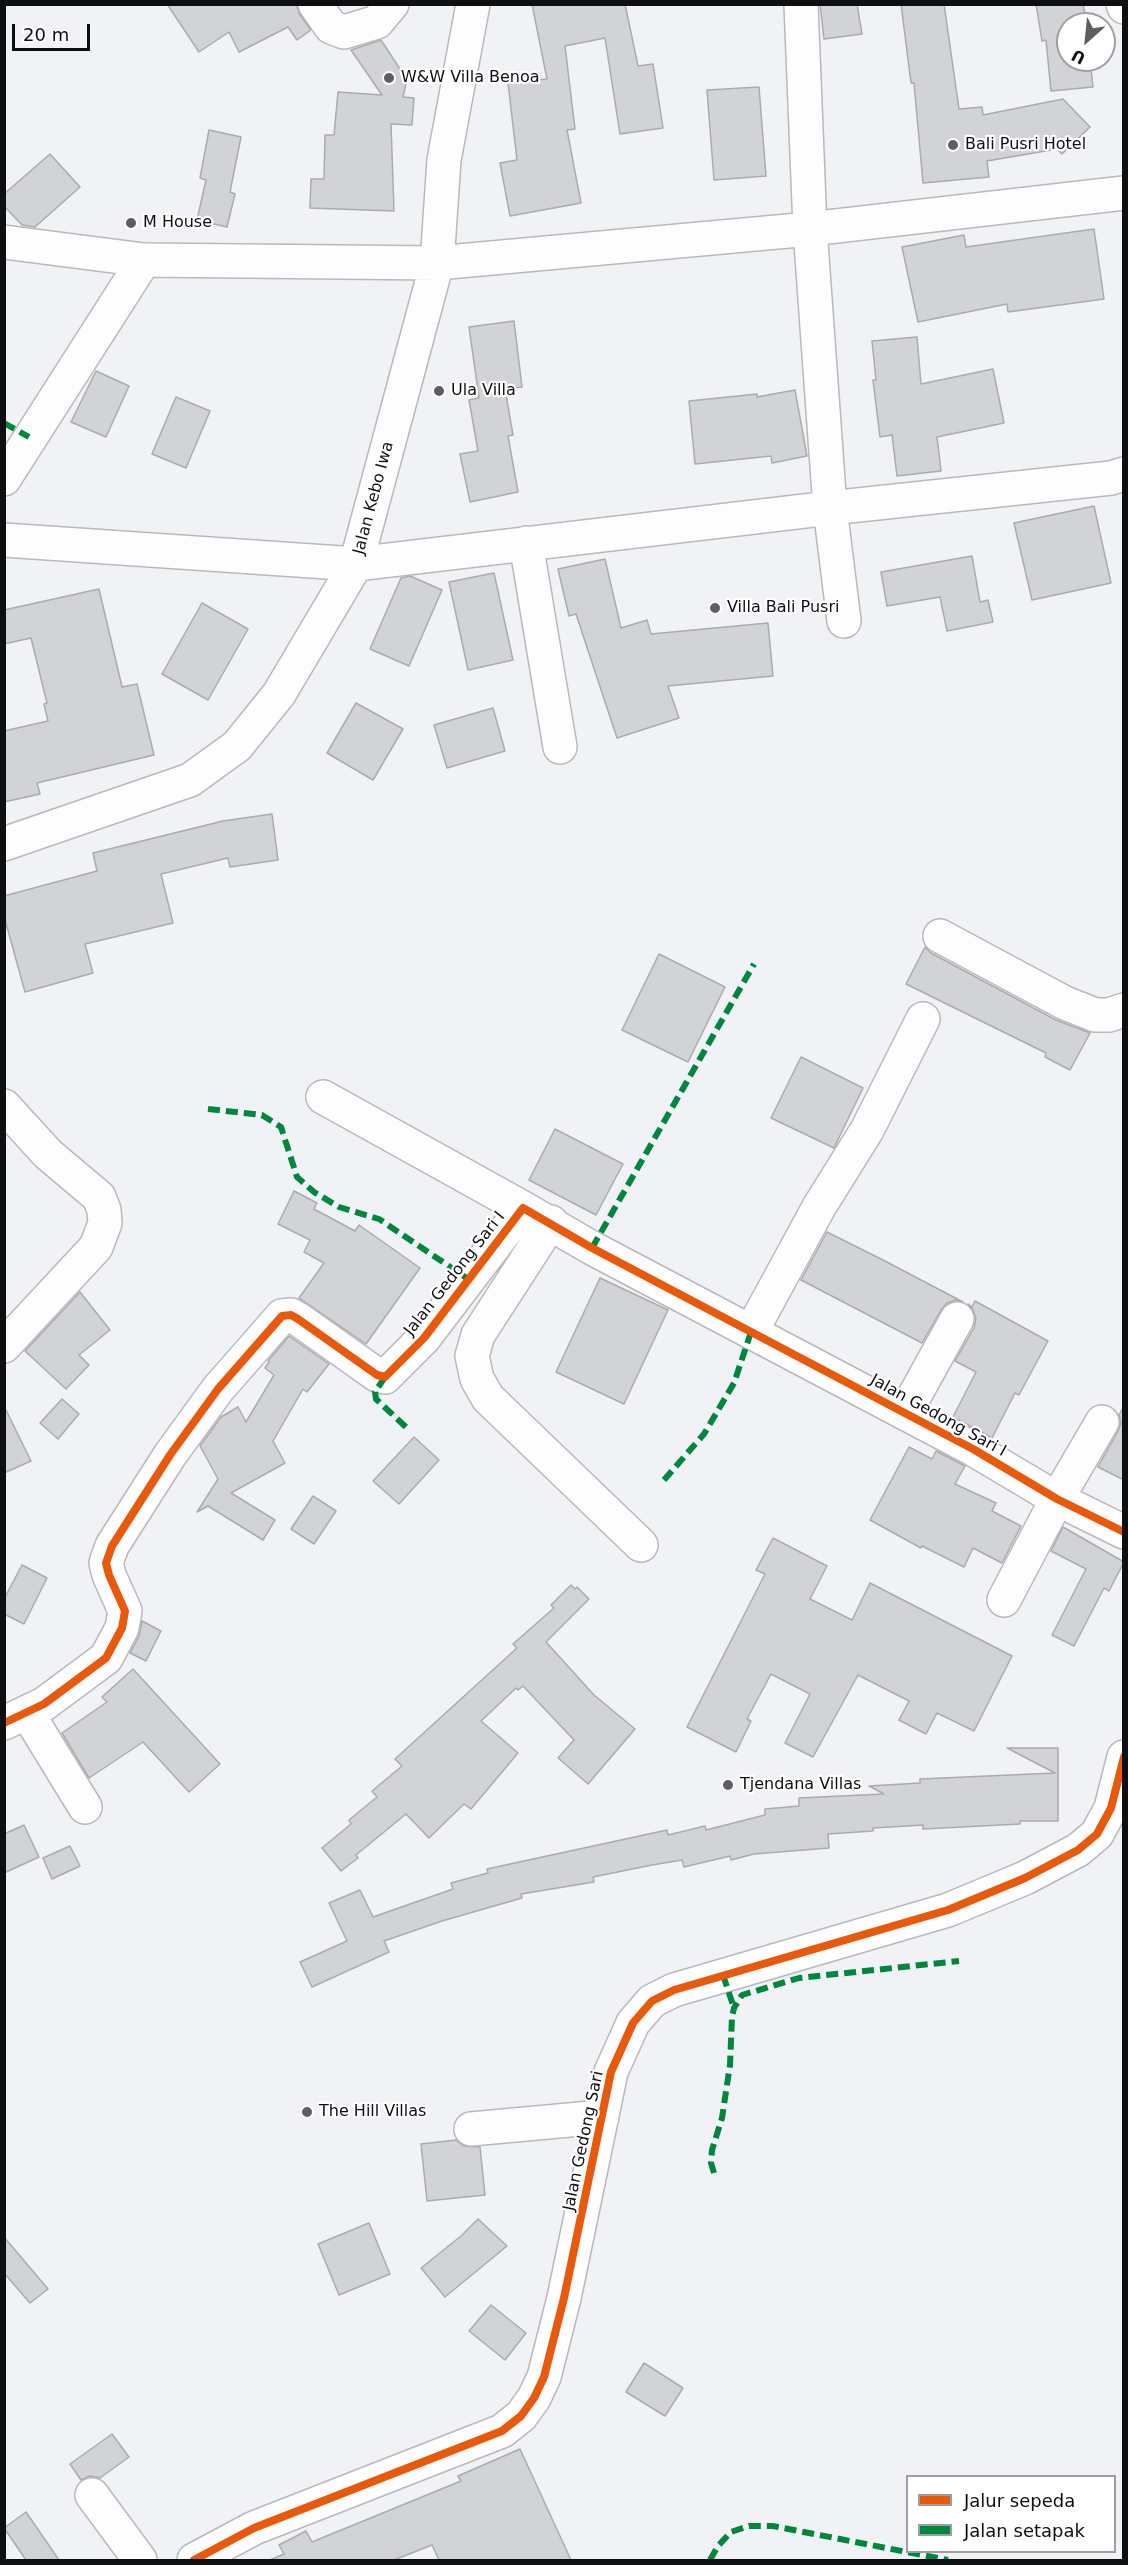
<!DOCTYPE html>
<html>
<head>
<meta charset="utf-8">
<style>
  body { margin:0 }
  #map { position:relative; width:1128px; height:2565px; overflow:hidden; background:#f0f2f5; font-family:"DejaVu Sans",sans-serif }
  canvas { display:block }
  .frame { position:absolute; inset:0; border:6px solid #0e0f11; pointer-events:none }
  .legend { position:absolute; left:906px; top:2475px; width:210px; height:78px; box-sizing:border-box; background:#fff; border:2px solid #9f9fa0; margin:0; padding:8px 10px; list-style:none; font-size:18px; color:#0e0f11 }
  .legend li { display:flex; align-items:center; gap:12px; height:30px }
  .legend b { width:30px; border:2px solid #9f9fa0 }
  .north { position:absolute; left:1056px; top:12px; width:60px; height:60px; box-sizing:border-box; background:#fff; border:2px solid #9f9fa0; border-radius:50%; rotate:207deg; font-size:16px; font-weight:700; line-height:24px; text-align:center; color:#0e0f11 }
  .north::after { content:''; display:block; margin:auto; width:21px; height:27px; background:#5d5e61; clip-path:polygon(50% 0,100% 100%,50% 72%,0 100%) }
  .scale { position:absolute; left:12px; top:24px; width:78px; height:27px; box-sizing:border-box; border:3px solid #0e0f11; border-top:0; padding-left:8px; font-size:18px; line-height:21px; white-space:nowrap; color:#0e0f11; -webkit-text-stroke:4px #fff; paint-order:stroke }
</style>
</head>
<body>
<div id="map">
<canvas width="1128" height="2565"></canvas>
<div class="frame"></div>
<ul class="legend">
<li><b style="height:8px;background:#e8590c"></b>Jalur sepeda</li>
<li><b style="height:8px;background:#00873e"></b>Jalan setapak</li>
</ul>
<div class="north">U</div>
<div class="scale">20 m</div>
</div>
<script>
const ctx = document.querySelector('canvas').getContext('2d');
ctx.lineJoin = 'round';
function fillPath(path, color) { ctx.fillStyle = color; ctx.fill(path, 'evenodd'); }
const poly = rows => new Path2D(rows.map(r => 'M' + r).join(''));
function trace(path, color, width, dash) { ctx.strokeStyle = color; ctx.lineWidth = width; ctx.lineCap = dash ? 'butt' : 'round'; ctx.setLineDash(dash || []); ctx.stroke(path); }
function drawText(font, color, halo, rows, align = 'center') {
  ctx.font = font + ' "DejaVu Sans",sans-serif'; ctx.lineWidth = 4.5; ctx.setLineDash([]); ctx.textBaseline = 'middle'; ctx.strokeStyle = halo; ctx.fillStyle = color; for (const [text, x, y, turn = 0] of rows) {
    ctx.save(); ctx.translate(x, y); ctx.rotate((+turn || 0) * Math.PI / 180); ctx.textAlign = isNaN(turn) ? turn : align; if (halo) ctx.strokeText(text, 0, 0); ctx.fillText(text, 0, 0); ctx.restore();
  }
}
const building = poly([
  [167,4,296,4,300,15,311,30,297,40,288,27,239,52,229,32,199,52,167,4],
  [532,4,625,4,638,66,653,64,663,128,620,134,605,38,565,46,575,129,567,130,581,203,510,216,500,163,517,160,508,83,547,79,532,4],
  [820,4,857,4,862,34,824,39,820,4],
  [901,4,944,4,959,109,982,107,983,115,1063,99,1090,127,1062,154,1057,149,987,161,989,177,923,183,914,83,911,83,901,4],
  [1036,4,1083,4,1087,24,1068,24,1068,60,1090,60,1093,87,1051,91,1046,40,1042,41,1036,4],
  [381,40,400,69,409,71,403,97,414,98,412,125,391,124,394,211,310,208,311,179,324,179,325,135,334,135,338,92,382,95,351,50,381,40],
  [759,87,766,176,714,180,707,90,759,87],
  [209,130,241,137,230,192,235,194,227,227,197,220,206,180,200,178,209,130],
  [50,154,80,187,35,227,22,225,4,206,4,194,50,154],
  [1094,229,1104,299,1008,312,1007,304,918,322,902,247,964,235,966,247,1094,229],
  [514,321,522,387,505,389,513,435,508,436,518,492,470,502,460,454,478,451,469,400,479,398,469,327,514,321],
  [917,337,921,384,993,369,1004,423,937,437,941,471,897,476,892,435,880,437,873,380,876,380,872,341,917,337],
  [96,371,129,386,106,437,71,422,96,371],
  [795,390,807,456,772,463,771,456,695,464,689,401,757,394,757,397,795,390],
  [176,397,210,411,186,468,152,454,176,397],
  [1094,506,1111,583,1032,600,1014,523,1094,506],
  [972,556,980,602,988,600,993,622,947,631,940,597,887,606,881,572,972,556],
  [605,559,621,628,647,620,651,634,768,623,773,676,668,686,679,718,617,738,576,614,569,616,558,569,605,559],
  [494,573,513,660,468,670,449,582,494,573],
  [410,576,442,590,409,666,370,649,401,578,410,576],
  [99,589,122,687,137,684,154,755,37,783,40,794,4,802,4,731,48,721,44,704,47,703,31,638,4,644,4,610,99,589],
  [202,603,248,629,208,700,162,674,202,603],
  [356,703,403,729,373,780,327,753,356,703],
  [493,708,505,751,447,768,434,725,493,708],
  [272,814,278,860,230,867,228,858,161,874,173,923,85,944,93,973,25,992,4,916,4,896,97,871,93,853,223,821,272,814],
  [925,947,931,953,1056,1020,1090,1033,1070,1070,1045,1057,1046,1053,906,984,925,947],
  [659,954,725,987,688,1062,622,1030,659,954],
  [801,1057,863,1088,834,1148,771,1118,801,1057],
  [555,1129,623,1164,596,1215,529,1180,555,1129],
  [294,1191,317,1203,314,1209,355,1231,359,1225,420,1268,366,1344,299,1298,324,1263,304,1252,310,1240,278,1224,294,1191],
  [827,1232,883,1260,963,1302,956,1300,947,1303,941,1310,922,1343,801,1280,827,1232],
  [600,1278,668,1310,624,1404,556,1372,600,1278],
  [80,1292,110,1330,79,1355,89,1365,66,1389,25,1351,80,1292],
  [975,1301,1048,1341,1019,1395,1015,1393,992,1438,953,1417,976,1372,955,1361,974,1328,976,1318,973,1310,968,1304,972,1307,975,1301],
  [289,1336,329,1364,307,1392,303,1389,273,1441,285,1463,231,1493,275,1520,263,1540,208,1506,197,1512,218,1479,200,1446,221,1417,238,1407,246,1422,274,1375,265,1368,269,1362,268,1361,289,1336],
  [62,1399,79,1414,58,1439,40,1423,62,1399],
  [4,1406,31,1461,4,1473,4,1406],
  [1124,1406,1124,1480,1098,1467,1118,1431,1121,1423,1119,1415,1124,1406],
  [414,1437,439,1460,399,1504,373,1481,414,1437],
  [909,1447,932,1459,936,1451,965,1466,955,1484,996,1503,992,1511,1021,1526,1002,1563,973,1548,964,1567,922,1546,921,1548,870,1520,909,1447],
  [313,1496,336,1511,314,1544,291,1529,313,1496],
  [1063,1527,1124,1562,1109,1591,1104,1588,1074,1646,1052,1635,1086,1569,1051,1551,1063,1527],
  [773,1538,827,1566,810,1599,852,1620,870,1583,1012,1656,974,1731,937,1713,926,1734,899,1720,909,1701,858,1675,813,1757,785,1743,810,1694,771,1674,747,1719,751,1721,736,1752,687,1727,765,1574,756,1570,773,1538],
  [22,1565,47,1578,24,1624,4,1614,4,1599,22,1565],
  [571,1585,575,1589,577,1587,589,1599,546,1642,594,1695,635,1729,588,1784,558,1758,574,1740,523,1686,518,1690,516,1688,481,1721,518,1753,471,1809,464,1804,429,1838,406,1814,356,1855,358,1858,341,1871,322,1848,351,1824,349,1820,377,1797,372,1791,402,1766,395,1759,517,1648,513,1644,554,1608,551,1605,571,1585],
  [142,1621,161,1631,146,1661,130,1653,139,1636,142,1621],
  [133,1669,220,1764,189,1792,143,1742,89,1778,62,1733,107,1702,102,1697,133,1669],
  [1007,1748,1058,1748,1058,1821,1020,1821,1020,1824,923,1829,923,1825,873,1828,873,1831,828,1834,829,1848,754,1854,731,1860,730,1856,684,1867,682,1860,652,1865,593,1877,594,1882,521,1894,522,1898,442,1921,384,1941,389,1952,312,1987,300,1962,347,1941,329,1903,360,1890,373,1917,453,1889,451,1883,488,1873,487,1869,667,1830,668,1835,705,1826,706,1830,765,1815,765,1809,799,1806,799,1798,884,1794,869,1786,920,1783,920,1779,1055,1773,1007,1748],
  [24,1825,39,1857,4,1873,4,1834,24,1825],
  [70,1846,80,1866,52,1879,43,1858,70,1846],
  [456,2140,464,2146,480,2147,485,2195,427,2201,421,2144,456,2140],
  [478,2219,507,2246,445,2297,421,2268,461,2236,478,2219],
  [369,2223,390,2274,339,2295,318,2244,369,2223],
  [4,2237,48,2289,30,2303,4,2273,4,2237],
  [491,2305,526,2333,505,2360,469,2331,491,2305],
  [644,2363,683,2388,665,2416,626,2392,644,2363],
  [112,2434,129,2457,100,2478,90,2476,81,2480,70,2464,112,2434],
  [520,2449,571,2560,439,2560,432,2545,394,2560,270,2560,284,2554,279,2545,306,2531,312,2542,461,2481,458,2476,520,2449],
  [26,2512,59,2560,26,2560,4,2528,26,2512]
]);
fillPath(building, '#d2d3d6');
trace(building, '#aaabad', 1.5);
const minor = poly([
  [315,4,331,27,344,32,377,22,392,4],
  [801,4,810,229,830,508,844,621],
  [1123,4,1124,7],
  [4,242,144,260],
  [4,479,144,260,437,263,810,229,1124,193],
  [4,540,356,564,830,508,1111,478,1124,474],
  [526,543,560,747],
  [4,844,190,780,237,746,279,694,356,564,437,263,444,160,473,4],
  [940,936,1065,1003,1095,1015,1109,1015,1124,1010],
  [323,1097,523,1208],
  [4,1106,48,1154,99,1197,104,1210,105,1223,96,1247,4,1346],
  [551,1222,478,1335,472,1356,477,1379,488,1398,641,1545],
  [751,1332,819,1207,867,1130,923,1019],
  [905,1413,957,1319],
  [1004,1600,1057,1499,1102,1422],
  [28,1714,85,1807],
  [4,1723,44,1704,106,1658,122,1628,125,1611,109,1575,106,1563,112,1546,170,1455,218,1389,282,1316,291,1315,298,1319,377,1375,385,1377,424,1338,523,1208,592,1248,973,1449,1057,1499,1124,1532],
  [471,2129,602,2117],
  [92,2495,140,2560],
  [194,2560,254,2528,502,2431,521,2416,534,2398,544,2377,564,2298,611,2072,633,2023,652,2001,674,1990,948,1910,1025,1878,1078,1850,1097,1834,1111,1808,1124,1757]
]);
trace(minor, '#b8b9bb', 36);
trace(minor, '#fdfdfe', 33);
trace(poly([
  [4,423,29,437],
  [208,1109,262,1115,281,1127,297,1177,314,1192,339,1207,379,1219,468,1279],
  [592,1248,754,964],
  [385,1377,375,1392,376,1399,407,1428],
  [664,1480,704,1434,734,1383,751,1332],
  [723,1975,734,2008],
  [714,2173,711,2163,712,2150,722,2118,730,2065,732,2017,734,2008,742,1995,799,1978,959,1961],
  [710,2560,718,2546,731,2532,749,2526,773,2526,948,2560]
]), '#00873e', 6, [12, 6]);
trace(poly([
  [4,1723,44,1704,106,1658,122,1628,125,1611,109,1575,106,1563,112,1546,170,1455,218,1389,282,1316,291,1315,298,1319,377,1375,385,1377,424,1338,523,1208,592,1248,973,1449,1057,1499,1124,1532],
  [194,2560,254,2528,502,2431,521,2416,534,2398,544,2377,564,2298,611,2072,633,2023,652,2001,674,1990,948,1910,1025,1878,1078,1850,1097,1834,1111,1808,1124,1757]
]), '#e8590c', 8);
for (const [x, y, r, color] of [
  [389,78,6,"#5d5e61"],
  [953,145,6,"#5d5e61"],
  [131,223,6,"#5d5e61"],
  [439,391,6,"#5d5e61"],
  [715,608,6,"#5d5e61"],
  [728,1785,6,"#5d5e61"],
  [307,2112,6,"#5d5e61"]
]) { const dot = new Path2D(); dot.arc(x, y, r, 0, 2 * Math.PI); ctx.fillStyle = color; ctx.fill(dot); trace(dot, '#fff', 2); }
drawText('16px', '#0e0f11', '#fff', [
  ["W&W Villa Benoa",401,78],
  ["Bali Pusri Hotel",965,145],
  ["M House",143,223],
  ["Ula Villa",451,391],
  ["Villa Bali Pusri",727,608],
  ["Tjendana Villas",740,1785],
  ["The Hill Villas",319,2112]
], 'left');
drawText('16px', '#0e0f11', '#fff', [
  ["Jalan Kebo Iwa",374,498,-75],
  ["Jalan Gedong Sari I",455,1274,-52],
  ["Jalan Gedong Sari I",938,1416,29],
  ["Jalan Gedong Sari",584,2141,-78]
]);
</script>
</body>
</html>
